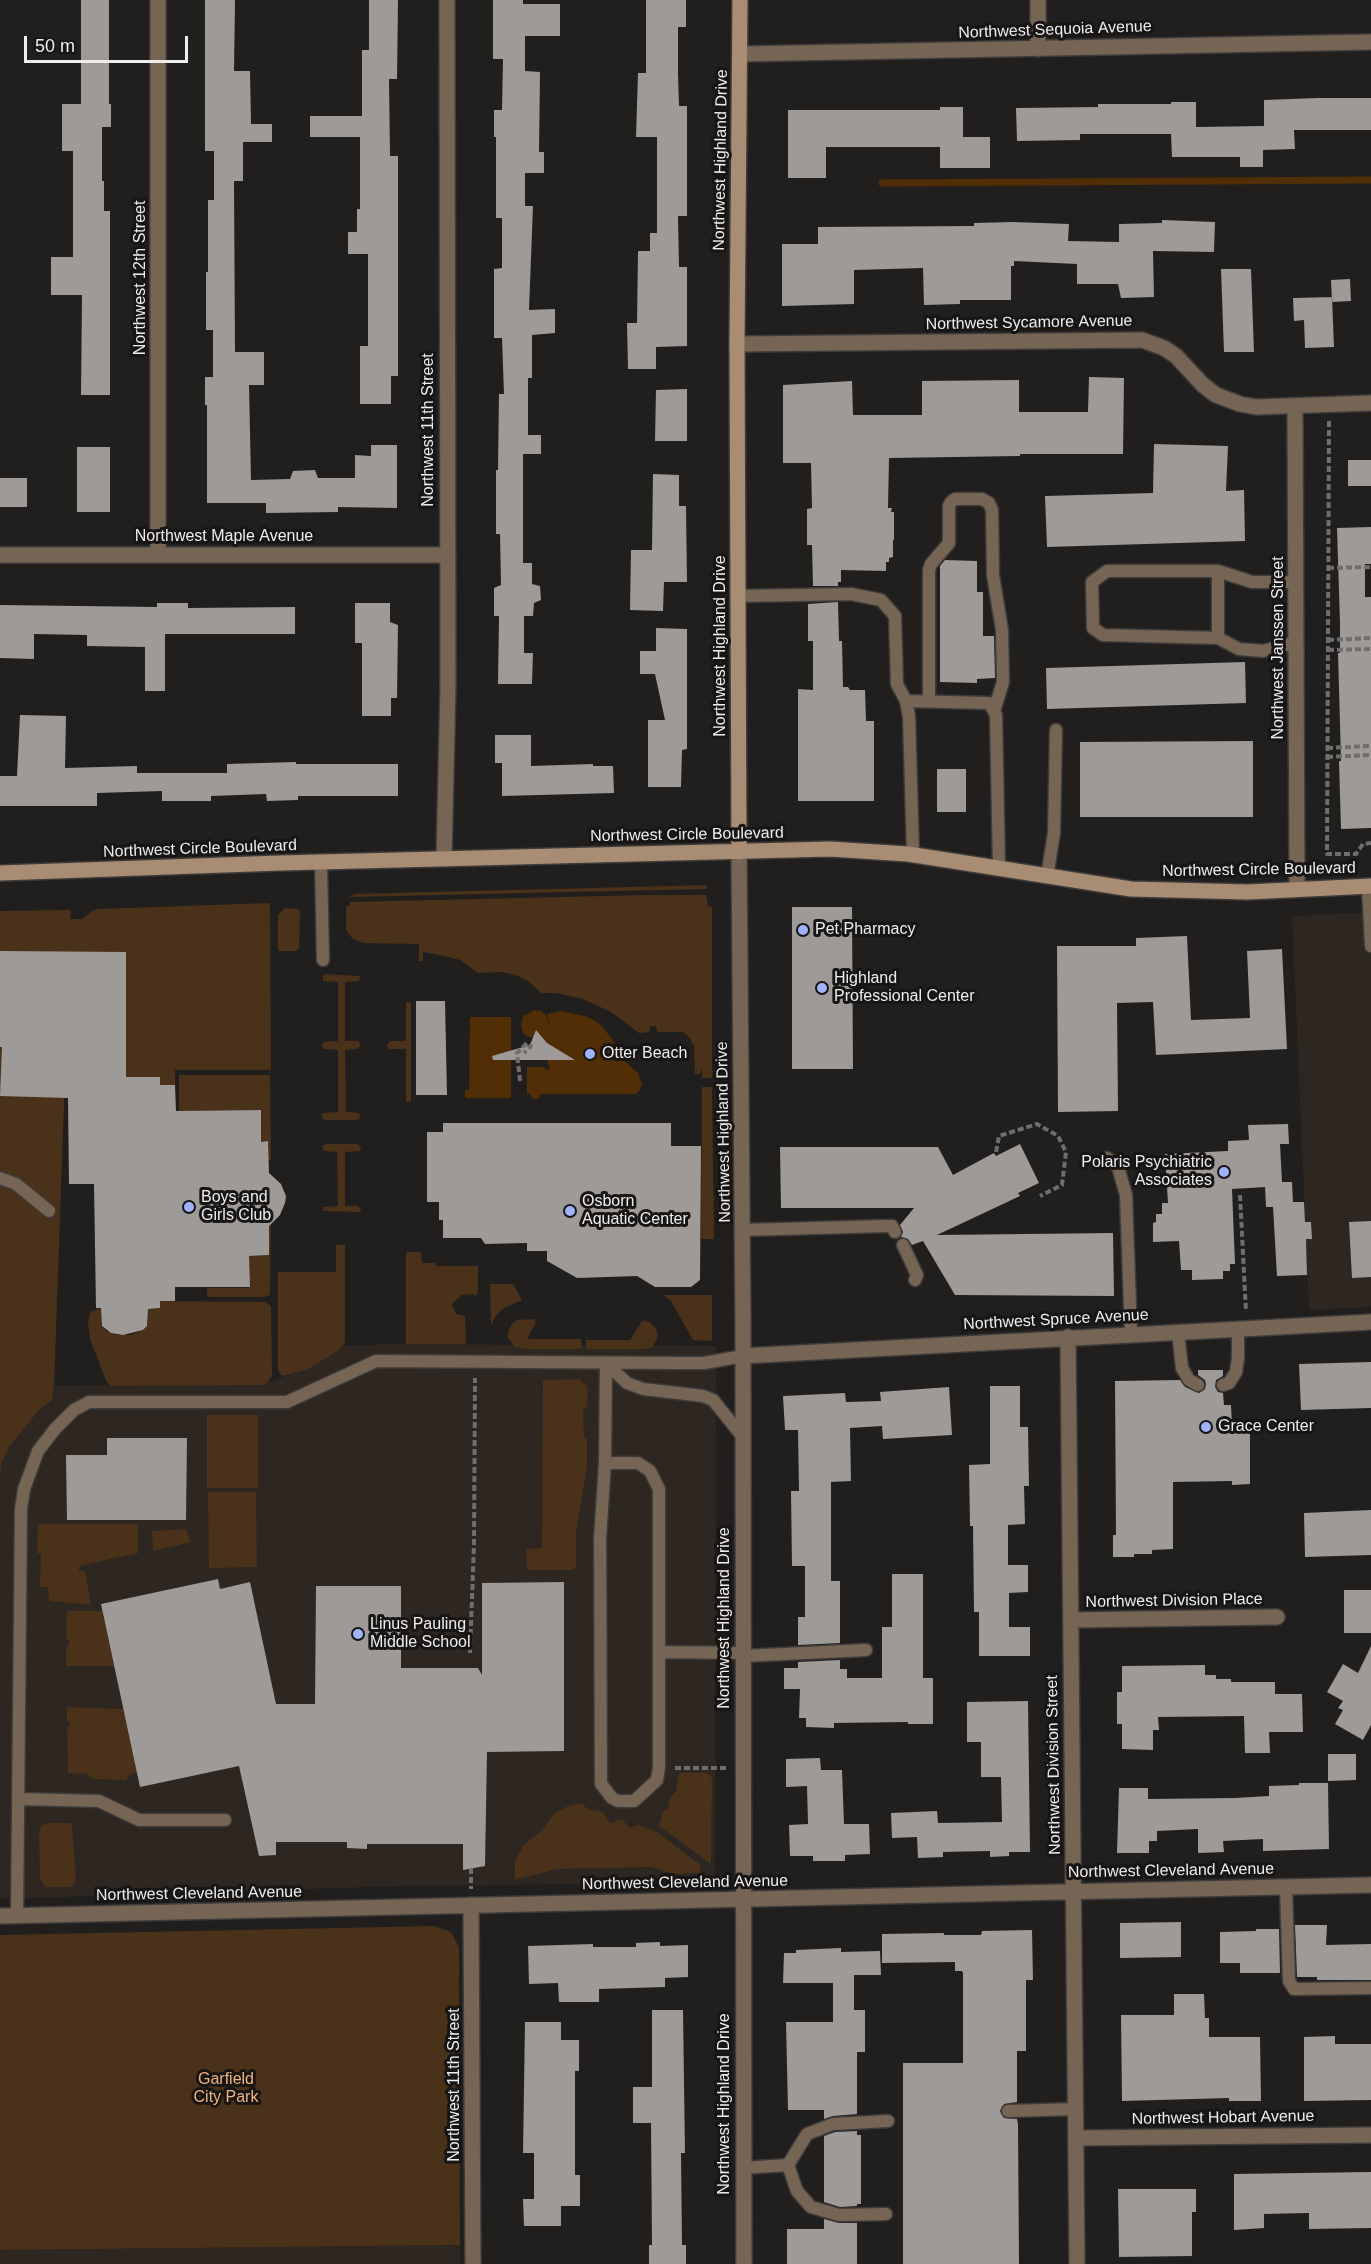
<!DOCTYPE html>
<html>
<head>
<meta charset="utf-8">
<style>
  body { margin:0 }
  #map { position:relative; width:1371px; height:2264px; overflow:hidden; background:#211f1d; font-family:Arial,sans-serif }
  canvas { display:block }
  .scale { position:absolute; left:24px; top:36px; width:164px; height:27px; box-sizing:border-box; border:3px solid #efedec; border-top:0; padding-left:8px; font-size:18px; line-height:21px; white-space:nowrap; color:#efedec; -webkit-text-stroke:4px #181614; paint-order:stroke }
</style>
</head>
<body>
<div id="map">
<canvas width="1371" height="2264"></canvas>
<div class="scale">50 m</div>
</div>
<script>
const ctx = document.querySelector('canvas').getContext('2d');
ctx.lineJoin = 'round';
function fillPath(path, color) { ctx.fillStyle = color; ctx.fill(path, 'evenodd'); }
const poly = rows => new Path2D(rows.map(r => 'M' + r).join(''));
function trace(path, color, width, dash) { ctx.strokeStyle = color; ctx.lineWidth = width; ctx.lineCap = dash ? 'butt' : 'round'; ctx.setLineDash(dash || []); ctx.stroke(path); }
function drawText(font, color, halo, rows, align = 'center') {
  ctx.font = font + ' Arial,sans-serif'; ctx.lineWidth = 6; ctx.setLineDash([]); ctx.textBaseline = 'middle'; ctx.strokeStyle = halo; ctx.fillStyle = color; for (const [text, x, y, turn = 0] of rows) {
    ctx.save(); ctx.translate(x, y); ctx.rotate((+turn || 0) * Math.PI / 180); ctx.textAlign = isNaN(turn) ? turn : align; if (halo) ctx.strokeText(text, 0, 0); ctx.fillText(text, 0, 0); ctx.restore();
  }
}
fillPath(poly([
  [71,910,54,1386,261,1384,304,1370,343,1346,389,1344,716,1346,715,1883,400,1886,0,1899,0,911],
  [1371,912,1371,1307,1309,1310,1292,916],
  [460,2245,460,2264,0,2264,0,2250]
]), '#2d2621');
fillPath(poly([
  [707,885,706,889,347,897,355,894],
  [648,895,706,895,708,906,712,907,712,1078,702,1078,702,1068,700,1074,695,1074,694,1046,689,1037,683,1032,657,1032,656,1026,650,1026,649,1032,639,1033,611,1012,583,999,556,993,541,993,528,981,516,975,501,972,478,973,460,960,445,956,423,952,423,961,419,961,419,944,363,943,352,938,346,930,346,906,350,906,350,902],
  [270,903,271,1070,175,1070,175,1085,160,1085,159,1077,68,1077,69,960,54,1386,52,1400,39,1410,9,1447,2,1461,0,1475,0,911,71,910,70,919,82,919,92,911,98,909],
  [285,908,298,909,300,911,299,948,296,951,278,951,278,915],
  [325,974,360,976,359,981,345,982,345,1041,358,1041,361,1045,357,1049,345,1050,346,1112,359,1113,361,1117,357,1120,325,1120,321,1116,323,1113,338,1112,338,1050,324,1049,322,1046,324,1042,338,1041,338,982,323,981,323,976],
  [406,1002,411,1002,411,1102,406,1102,406,1049,389,1049,387,1045,390,1041,406,1041],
  [179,1075,270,1075,271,1160,268,1160,268,1142,261,1142,261,1110,179,1111],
  [702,1087,712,1087,714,1239,701,1239],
  [326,1144,357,1144,361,1147,360,1151,345,1152,345,1206,358,1206,361,1209,360,1212,323,1211,323,1207,338,1206,337,1152,324,1151,322,1147],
  [269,1220,271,1220,270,1295,264,1297,207,1297,207,1288,249,1288,249,1256,269,1255],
  [336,1245,345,1245,345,1343,339,1350,318,1363,306,1370,282,1376,278,1371,278,1272,336,1272],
  [406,1252,421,1252,422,1263,435,1263,436,1266,478,1266,478,1294,475,1296,472,1294,462,1295,452,1304,456,1314,465,1316,466,1344,406,1344],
  [490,1284,513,1284,522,1300,502,1309,495,1317,491,1326],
  [664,1295,712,1295,712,1341,693,1340,671,1301],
  [160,1301,266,1302,271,1306,272,1376,265,1385,111,1386,107,1383,90,1339,88,1323,90,1312,101,1308,102,1326,106,1331,117,1335,131,1335,143,1330,147,1326,148,1309,160,1308],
  [534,1319,536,1322,527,1339,581,1339,582,1349,525,1349,515,1347,507,1336,511,1325,517,1320],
  [642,1321,650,1322,656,1329,658,1336,653,1347,645,1349,586,1349,586,1340,630,1340],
  [579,1379,588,1387,587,1406,583,1410,584,1437,587,1440,587,1467,576,1532,576,1567,573,1570,527,1570,526,1549,542,1548,543,1380],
  [207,1415,258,1415,258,1488,207,1488],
  [208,1492,256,1492,257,1567,209,1568],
  [38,1524,138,1524,138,1553,79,1566,79,1571,85,1571,91,1605,49,1601,48,1587,40,1587,41,1553,37,1553],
  [186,1529,191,1542,153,1551,152,1531],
  [67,1611,102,1611,114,1666,66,1666,66,1648,69,1645,69,1641,66,1638],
  [67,1707,124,1709,138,1773,130,1774,126,1780,93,1779,88,1774,68,1773,67,1728,70,1726,70,1722,67,1720],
  [679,1773,707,1773,712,1778,711,1864,659,1826,663,1811,668,1809,670,1798,676,1791],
  [578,1804,582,1804,589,1810,603,1812,610,1823,622,1819,630,1828,638,1825,657,1832,700,1865,701,1873,674,1874,651,1867,556,1869,515,1880,515,1861,523,1846,542,1830,554,1814,566,1807],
  [47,1823,70,1823,72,1826,76,1881,70,1887,45,1887,40,1879,39,1832,41,1826],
  [434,1926,451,1932,459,1947,460,2245,0,2250,0,1935]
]), '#4a311a');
fillPath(poly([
  [535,1010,541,1011,546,1015,551,1028,547,1014,561,1011,588,1017,600,1024,612,1039,622,1059,638,1073,642,1085,639,1091,636,1094,540,1094,539,1099,531,1098,531,1094,527,1094,527,1067,543,1067,548,1070,550,1068,539,1038,529,1037,524,1034,521,1027,523,1016],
  [470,1017,511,1017,511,1098,465,1098,465,1090,469,1090]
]), '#522e07');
trace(poly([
  [882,183,1371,180]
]), '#522e07', 7);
fillPath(poly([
  [81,0,109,0,109,104,111,104,111,127,102,127,102,181,104,181,104,211,110,211,110,395,81,395,82,295,51,295,51,257,73,257,73,151,62,151,62,104,81,104],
  [205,0,235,0,234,71,250,71,251,124,272,124,272,142,243,142,243,181,234,181,235,352,264,352,264,385,249,385,251,480,290,479,293,471,315,470,318,478,355,478,355,455,371,456,371,445,397,445,397,508,338,507,338,512,266,513,266,503,207,503,207,405,205,405,205,377,213,377,213,330,206,330,206,272,208,272,208,200,214,200,214,151,205,151],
  [369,0,398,0,397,79,389,79,390,156,398,156,398,376,391,376,391,404,360,404,360,346,368,346,368,254,348,254,348,232,357,232,357,209,360,209,360,137,310,137,310,116,362,116,362,50,369,50],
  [493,0,523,0,523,4,560,4,560,36,525,36,525,71,540,72,539,152,544,152,544,173,525,173,525,206,533,206,529,310,555,309,555,333,532,335,532,378,528,378,528,435,541,435,541,454,523,454,523,563,532,563,532,584,540,586,541,600,534,603,533,616,524,616,524,653,533,653,532,684,498,684,499,616,494,616,494,588,501,585,500,534,496,534,496,470,498,470,499,394,504,394,502,338,494,338,494,269,502,268,502,218,496,218,496,137,494,137,494,110,502,110,503,59,493,59],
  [646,0,686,0,686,27,678,27,678,74,679,106,687,106,687,216,678,216,679,267,687,267,687,346,656,347,656,369,628,369,627,323,637,323,638,251,650,251,650,233,657,233,657,137,636,137,638,73,646,73],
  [1318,98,1371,98,1371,130,1294,130,1295,149,1263,150,1263,167,1240,167,1240,157,1172,157,1171,134,1080,134,1080,140,1017,141,1016,108,1098,107,1098,104,1171,104,1171,102,1196,102,1196,127,1264,126,1264,100],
  [940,107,963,107,963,137,990,137,990,168,940,168,940,147,826,147,826,178,788,178,788,110,940,110],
  [1162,220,1215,222,1214,252,1153,251,1154,297,1121,298,1118,284,1077,284,1077,264,1014,261,1014,266,1011,266,1011,300,960,300,960,304,924,305,923,268,854,270,854,304,782,306,782,244,818,244,818,227,974,226,974,223,1013,222,1069,224,1068,241,1119,242,1119,224,1162,223],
  [1221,269,1251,269,1254,352,1224,352],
  [1350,279,1351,301,1332,302,1331,280],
  [1332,297,1334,347,1305,348,1304,320,1294,321,1293,298],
  [1089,377,1124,378,1123,454,1020,454,1020,456,889,458,888,508,892,508,891,512,894,512,894,540,893,540,893,557,889,558,889,562,886,562,886,571,841,570,841,582,838,582,838,586,813,586,812,545,807,545,807,509,812,508,811,463,783,463,783,385,852,381,853,415,922,415,922,381,1019,380,1019,412,1088,412],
  [687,389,687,441,655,441,656,390],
  [1154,444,1228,446,1226,491,1244,490,1245,541,1047,547,1045,496,1153,493],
  [77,447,110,447,110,512,77,512],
  [1348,460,1371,460,1371,486,1348,486],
  [653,474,679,475,679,506,686,506,687,582,664,582,663,611,630,610,631,550,652,550],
  [0,478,27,478,27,507,0,507],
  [1371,527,1371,564,1365,564,1365,597,1371,597,1371,828,1341,829,1339,761,1341,761,1338,653,1340,653,1340,623,1337,528],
  [945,560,977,561,977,592,983,592,983,636,994,636,995,678,977,679,977,683,940,682,940,566],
  [838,602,839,641,842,641,843,687,848,687,850,690,865,690,866,721,874,721,874,801,798,801,798,689,813,690,813,641,808,641,808,604],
  [157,603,188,603,188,608,295,607,295,634,165,634,165,691,145,691,145,647,87,646,87,635,34,634,34,659,0,658,0,605,157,607],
  [355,603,390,603,390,622,398,625,397,698,391,698,391,716,362,716,362,643,355,643],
  [656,628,687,629,687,749,682,750,681,787,648,787,648,720,665,720,655,674,640,674,640,651,656,651],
  [1245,662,1246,703,1047,709,1046,668],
  [20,715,66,716,65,768,137,766,137,773,227,773,227,764,296,762,296,764,398,764,398,796,298,796,298,800,267,801,266,794,211,796,211,801,162,801,162,791,97,793,97,806,0,806,0,776,17,776],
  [495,735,531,735,531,766,593,764,593,766,613,766,614,793,502,796,502,763,495,763],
  [1253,741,1253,817,1080,817,1080,742],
  [937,769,966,769,966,812,937,812],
  [792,907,852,907,853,1069,792,1069],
  [1187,936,1191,1020,1250,1018,1247,951,1282,949,1287,1049,1156,1055,1153,1002,1117,1003,1118,1111,1058,1112,1057,946,1136,946,1136,938],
  [0,951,126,952,126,1077,160,1077,160,1085,175,1085,176,1111,261,1110,261,1142,268,1141,269,1173,281,1184,286,1196,285,1203,280,1215,269,1226,269,1255,249,1256,250,1287,175,1287,175,1301,160,1301,160,1308,148,1309,147,1326,143,1330,123,1335,111,1333,102,1326,101,1308,96,1308,94,1184,69,1184,68,1098,0,1096,2,1047,0,1047],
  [416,1001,445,1001,447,1095,416,1095],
  [536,1030,547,1043,575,1060,493,1060,492,1056,530,1045],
  [443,1123,671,1123,671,1146,701,1146,700,1280,691,1287,655,1287,637,1276,577,1278,547,1261,547,1251,527,1251,527,1243,485,1244,481,1238,443,1238,443,1220,439,1220,439,1202,427,1202,427,1132,443,1132],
  [1288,1124,1289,1144,1280,1144,1282,1182,1292,1182,1293,1202,1304,1202,1305,1222,1311,1222,1312,1239,1306,1239,1307,1275,1277,1276,1273,1207,1266,1207,1265,1187,1232,1189,1235,1264,1230,1264,1230,1271,1223,1271,1223,1279,1192,1280,1192,1270,1181,1270,1179,1241,1153,1242,1153,1223,1156,1222,1156,1214,1162,1214,1162,1203,1168,1203,1165,1154,1228,1151,1228,1141,1249,1140,1248,1125],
  [1020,1144,1039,1183,1018,1193,1020,1196,937,1235,1113,1233,1114,1296,955,1295,923,1241,912,1245,908,1239,901,1237,903,1232,900,1225,914,1208,781,1208,780,1147,938,1147,953,1175,994,1153,996,1156],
  [1371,1221,1371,1277,1352,1278,1349,1222],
  [1371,1362,1371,1408,1301,1410,1299,1364],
  [1198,1370,1223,1370,1223,1376,1216,1380,1215,1387,1218,1392,1223,1393,1224,1405,1231,1405,1232,1425,1250,1424,1250,1484,1232,1485,1232,1481,1173,1482,1173,1549,1152,1550,1152,1554,1134,1554,1134,1557,1113,1557,1113,1535,1116,1535,1115,1381,1180,1380,1185,1387,1199,1393,1205,1389,1206,1384,1205,1380,1198,1375],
  [990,1386,1020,1386,1020,1427,1028,1427,1029,1486,1024,1486,1025,1524,1008,1525,1008,1565,1028,1565,1028,1592,1009,1593,1009,1627,1030,1627,1030,1656,979,1656,979,1612,974,1612,973,1526,970,1526,969,1465,990,1464],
  [949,1387,952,1435,883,1439,882,1426,850,1428,851,1481,831,1482,831,1581,840,1581,840,1643,798,1645,798,1617,805,1617,805,1566,792,1566,791,1491,799,1491,798,1430,785,1430,783,1396,845,1393,846,1402,881,1401,880,1392],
  [107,1438,187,1438,186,1520,67,1520,66,1455,107,1455],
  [1371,1510,1371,1555,1305,1557,1304,1513],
  [892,1574,923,1574,923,1678,933,1678,933,1724,908,1724,908,1722,834,1723,834,1728,806,1727,806,1718,799,1718,800,1689,784,1689,784,1668,798,1668,798,1662,840,1660,840,1669,847,1669,847,1678,882,1678,882,1627,892,1627],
  [218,1579,220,1589,250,1582,276,1704,315,1704,316,1586,401,1586,401,1668,478,1668,482,1675,482,1583,564,1582,564,1751,487,1752,485,1866,463,1870,463,1844,367,1844,367,1849,347,1848,347,1842,276,1842,276,1855,259,1856,239,1766,140,1787,101,1604],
  [1344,1590,1371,1590,1371,1633,1344,1633],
  [1371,1646,1371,1725,1363,1740,1335,1724,1343,1710,1338,1708,1343,1701,1327,1692,1343,1664,1358,1673],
  [1205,1665,1205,1675,1216,1675,1216,1679,1231,1679,1231,1682,1275,1682,1275,1694,1302,1694,1303,1732,1269,1732,1270,1753,1245,1753,1244,1716,1158,1717,1159,1730,1153,1730,1153,1750,1122,1749,1122,1724,1117,1724,1117,1692,1122,1692,1122,1666],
  [1028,1701,1030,1852,1009,1852,1009,1856,990,1857,990,1851,943,1852,943,1857,918,1858,917,1837,892,1838,891,1813,937,1811,938,1823,1002,1822,1001,1777,981,1777,981,1742,967,1742,967,1702],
  [1328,1754,1356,1754,1356,1780,1328,1781],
  [820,1758,821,1770,842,1770,844,1824,869,1824,870,1854,845,1855,845,1861,813,1861,813,1856,790,1856,789,1825,808,1824,807,1786,786,1787,786,1759],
  [1299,1783,1328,1783,1329,1849,1263,1851,1263,1839,1223,1841,1224,1852,1198,1853,1198,1829,1157,1831,1157,1841,1149,1841,1149,1853,1117,1853,1119,1788,1148,1788,1148,1799,1235,1798,1269,1796,1269,1786,1299,1785],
  [1181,1922,1181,1957,1120,1958,1120,1923],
  [1295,1925,1327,1925,1326,1945,1371,1944,1371,1980,1317,1980,1317,1977,1297,1977],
  [1256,1929,1279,1929,1280,1973,1240,1973,1240,1963,1220,1963,1220,1932,1256,1931],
  [1032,1930,1033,1980,1026,1980,1026,2051,1017,2051,1017,2102,1004,2104,1000,2111,1004,2118,1017,2119,1018,2124,1019,2264,903,2264,903,2063,963,2063,963,1973,962,1971,955,1971,955,1962,882,1963,882,1934,944,1933,944,1935,981,1935,982,1931],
  [660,1942,660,1946,688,1945,688,1977,665,1978,665,1987,599,1989,599,2002,559,2002,558,1983,529,1984,528,1946,593,1944,593,1947,636,1947,636,1943],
  [841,1948,841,1952,880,1951,881,1975,854,1975,854,2010,865,2010,865,2052,857,2052,857,2114,833,2116,824,2119,824,2110,788,2110,786,2022,833,2022,833,1983,783,1983,784,1953,796,1953,796,1950],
  [1174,1994,1204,1994,1205,2018,1209,2018,1209,2037,1260,2037,1261,2101,1229,2101,1229,2098,1122,2101,1121,2015,1174,2015],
  [652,2010,683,2010,685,2153,681,2153,682,2245,686,2245,686,2264,649,2264,649,2245,652,2245,651,2123,633,2123,633,2087,652,2087],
  [525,2022,561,2022,561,2040,579,2040,579,2071,575,2071,575,2175,580,2175,580,2206,561,2206,561,2226,524,2226,523,2199,534,2199,534,2153,523,2153],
  [1335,2036,1335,2044,1371,2044,1371,2100,1304,2101,1304,2037],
  [857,2131,857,2135,861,2135,861,2204,857,2204,857,2206,840,2207,824,2202,824,2136,835,2132],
  [1371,2172,1371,2228,1309,2229,1309,2213,1264,2214,1264,2228,1234,2230,1234,2174],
  [1118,2189,1196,2189,1196,2212,1192,2212,1192,2256,1119,2257],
  [824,2219,839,2223,857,2223,857,2264,787,2264,787,2229,824,2229]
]), '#9d9a98');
const service = poly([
  [1218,571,1218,638],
  [1297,582,1252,582,1218,571,1107,571,1092,582,1093,628,1103,635,1218,638,1239,649,1263,651,1297,642],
  [739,596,851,594,881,600,895,616,897,684,906,701,909,716,913,854],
  [906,701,989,703,994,711,996,715,999,868],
  [929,701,929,570,931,564,949,543,949,506,951,502,955,499,982,499,989,503,992,510,993,575,1002,630,1003,682,994,711],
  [321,862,323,960],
  [1047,877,1054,833,1056,730],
  [1368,886,1371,946],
  [1107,1158,1118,1167,1126,1195,1131,1334],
  [0,1178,16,1184,49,1211],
  [743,1230,886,1226,892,1226,895,1232],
  [903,1245,917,1275,915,1280],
  [1178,1332,1182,1368,1189,1380,1198,1385],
  [606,1363,627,1383,643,1389,703,1396,713,1400,743,1437],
  [1223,1385,1229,1383,1236,1372,1238,1358,1238,1329],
  [605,1463,638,1463,650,1471,659,1489,659,1767,657,1780,634,1801,618,1801,612,1798,601,1784,600,1539,605,1463,606,1363],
  [660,1652,743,1653],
  [743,1656,866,1650],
  [18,1799,99,1801,139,1820,225,1820],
  [1286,1887,1289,1981,1294,1989,1371,1988],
  [17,1916,21,1509,24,1489,38,1451,55,1429,74,1410,89,1402,287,1402,376,1361,678,1363,704,1363,743,1356],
  [1008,2111,1076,2109],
  [788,2165,797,2191,811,2207,839,2215,886,2214],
  [743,2168,788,2165,807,2134,833,2124,888,2121]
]);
const minor = poly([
  [1038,0,1038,49],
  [740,54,1371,42],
  [737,344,1142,340,1164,348,1176,356,1203,385,1216,395,1240,404,1256,407,1371,403],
  [1295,406,1297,889],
  [0,555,448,555],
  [158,555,158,0],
  [444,859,448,685,447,0],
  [1068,1337,1077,2264],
  [743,1356,1371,1322],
  [1071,1620,1277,1617],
  [471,1905,473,2264],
  [0,1916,1371,1885],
  [1076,2138,1371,2135]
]);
const tertiary = poly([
  [739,852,743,1326,744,2264]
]);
const secondary = poly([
  [739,852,737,344,740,0],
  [0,873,280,863,830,849,908,854,1131,889,1248,892,1371,886]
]);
trace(service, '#3e3c3a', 15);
trace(minor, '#3e3c3a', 18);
trace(tertiary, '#3e3c3a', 18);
trace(secondary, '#3e3c3a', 18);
trace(poly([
  [1329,421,1327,854,1356,854,1363,844,1371,843],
  [1328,568,1371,567],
  [1328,640,1371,638],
  [1328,650,1371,649],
  [1327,748,1371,746],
  [1327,757,1371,755],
  [520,1081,517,1053,527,1043,531,1046,524,1053],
  [996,1152,999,1136,1037,1124,1058,1136,1066,1152,1062,1185,1040,1196],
  [1240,1195,1246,1312],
  [470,1653,474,1544,475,1378],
  [675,1768,727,1768],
  [471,1868,471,1889]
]), '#706e6c', 4, [6, 3]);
trace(service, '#766455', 12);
trace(minor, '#766455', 15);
trace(tertiary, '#766455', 15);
trace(secondary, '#a88c73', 15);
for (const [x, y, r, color] of [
  [803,930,6,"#9fb3fd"],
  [822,988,6,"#9fb3fd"],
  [590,1054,6,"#9fb3fd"],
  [1224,1172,6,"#9fb3fd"],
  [189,1207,6,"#9fb3fd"],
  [570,1211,6,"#9fb3fd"],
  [1206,1427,6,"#9fb3fd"],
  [358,1634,6,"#9fb3fd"]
]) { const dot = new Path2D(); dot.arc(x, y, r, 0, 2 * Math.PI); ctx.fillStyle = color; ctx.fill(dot); trace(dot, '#181614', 2); }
drawText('16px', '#efedec', '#181614', [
  ["Northwest Sequoia Avenue",1055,30,-2],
  ["Northwest Highland Drive",721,160,-89],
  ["Northwest 12th Street",141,278,-90],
  ["Northwest Sycamore Avenue",1029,323,-1],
  ["Northwest 11th Street",429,430,-90],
  ["Northwest Maple Avenue",224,537],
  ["Northwest Highland Drive",721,646,-90],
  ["Northwest Janssen Street",1279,648,-90],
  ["Northwest Circle Boulevard",687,835,-1],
  ["Northwest Circle Boulevard",200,849,-2],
  ["Northwest Circle Boulevard",1259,870,-1],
  ["Northwest Highland Drive",724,1132,-91],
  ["Northwest Spruce Avenue",1056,1320,-3],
  ["Northwest Division Place",1174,1601,-1],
  ["Northwest Highland Drive",725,1618,-90],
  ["Northwest Division Street",1054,1765,-91],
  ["Northwest Cleveland Avenue",1171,1871,-1],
  ["Northwest Cleveland Avenue",685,1883,-1],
  ["Northwest Cleveland Avenue",199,1894,-1],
  ["Northwest 11th Street",455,2085,-90],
  ["Northwest Highland Drive",725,2104,-90],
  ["Northwest Hobart Avenue",1223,2118,-1]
]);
drawText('16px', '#efedec', '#181614', [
  ["Pet Pharmacy",815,930],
  ["Highland",834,979],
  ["Professional Center",834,997],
  ["Otter Beach",602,1054],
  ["Polaris Psychiatric",1212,1163,"right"],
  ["Associates",1212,1181,"right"],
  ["Boys and",201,1198],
  ["Girls Club",201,1216],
  ["Osborn",582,1202],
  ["Aquatic Center",582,1220],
  ["Grace Center",1218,1427],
  ["Linus Pauling",370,1625],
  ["Middle School",370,1643]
], 'left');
drawText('16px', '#f2b37b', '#181614', [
  ["Garfield",226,2080],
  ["City Park",226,2098]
]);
</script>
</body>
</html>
